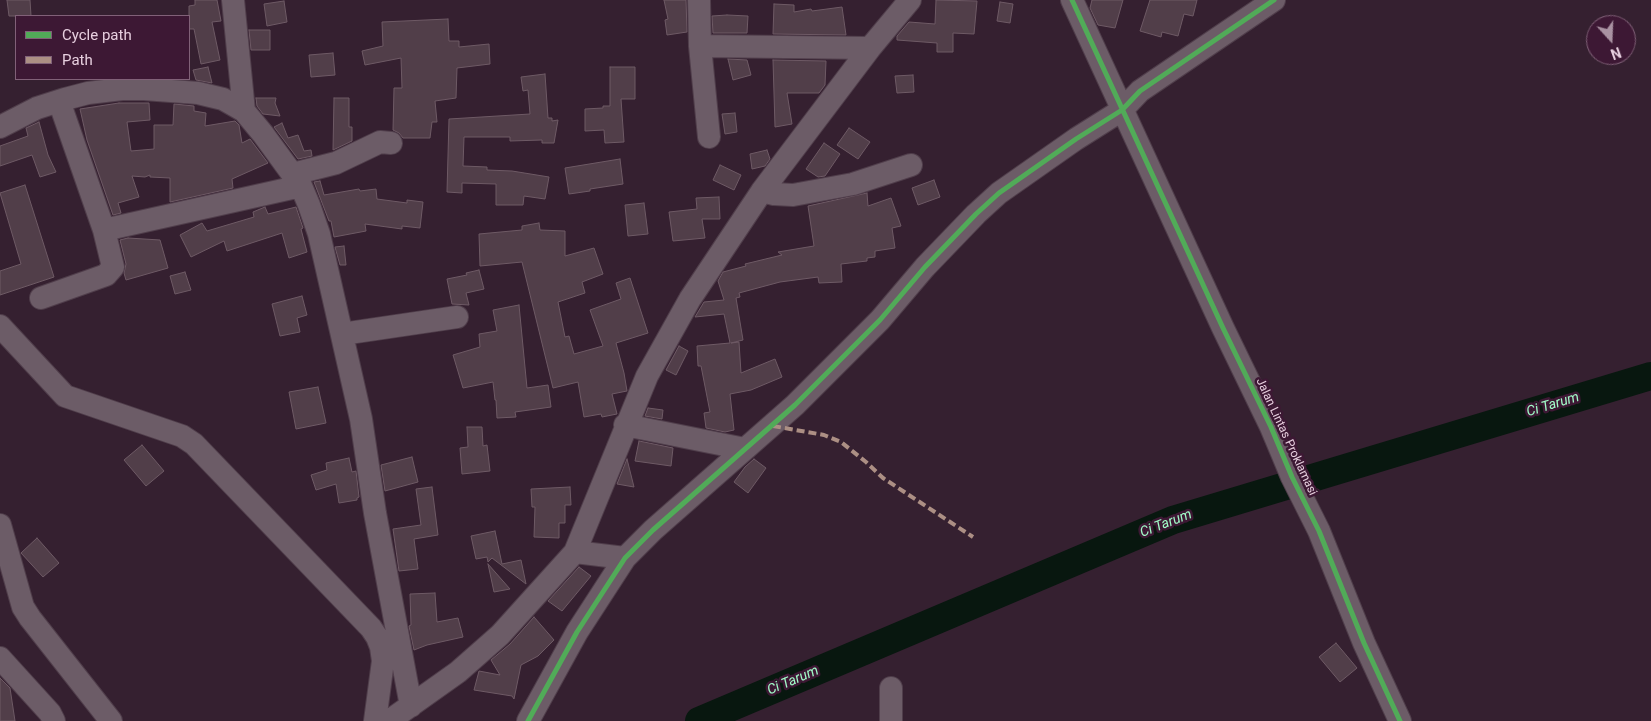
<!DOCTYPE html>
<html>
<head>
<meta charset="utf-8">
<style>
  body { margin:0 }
  #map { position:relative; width:1651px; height:721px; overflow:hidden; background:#352030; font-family:Roboto,sans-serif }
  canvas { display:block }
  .legend { position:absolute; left:15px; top:15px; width:175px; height:65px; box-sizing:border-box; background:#3d1834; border:1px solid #816178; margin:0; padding:6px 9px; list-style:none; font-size:15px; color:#e7cfdf }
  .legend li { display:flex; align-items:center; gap:10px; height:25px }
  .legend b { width:25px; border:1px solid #816178 }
  .north { position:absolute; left:1586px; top:15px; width:50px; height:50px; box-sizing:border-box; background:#3d1834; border:1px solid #816178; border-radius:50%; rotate:160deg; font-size:14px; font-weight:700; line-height:20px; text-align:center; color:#e7cfdf }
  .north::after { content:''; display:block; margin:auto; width:18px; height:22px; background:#a992a2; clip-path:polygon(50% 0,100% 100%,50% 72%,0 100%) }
</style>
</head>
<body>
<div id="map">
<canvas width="1651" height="721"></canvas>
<ul class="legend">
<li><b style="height:6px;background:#51ab58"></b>Cycle path</li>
<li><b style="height:6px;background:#ac8f84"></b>Path</li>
</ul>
<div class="north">N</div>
</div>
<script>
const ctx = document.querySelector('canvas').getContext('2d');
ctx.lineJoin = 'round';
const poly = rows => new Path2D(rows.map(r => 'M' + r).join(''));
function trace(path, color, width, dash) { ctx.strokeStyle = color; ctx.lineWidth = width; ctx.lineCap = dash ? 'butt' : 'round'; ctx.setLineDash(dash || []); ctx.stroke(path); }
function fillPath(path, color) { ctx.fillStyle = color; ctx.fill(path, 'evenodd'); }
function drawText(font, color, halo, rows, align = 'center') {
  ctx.font = font + ' Roboto,sans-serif'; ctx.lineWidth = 5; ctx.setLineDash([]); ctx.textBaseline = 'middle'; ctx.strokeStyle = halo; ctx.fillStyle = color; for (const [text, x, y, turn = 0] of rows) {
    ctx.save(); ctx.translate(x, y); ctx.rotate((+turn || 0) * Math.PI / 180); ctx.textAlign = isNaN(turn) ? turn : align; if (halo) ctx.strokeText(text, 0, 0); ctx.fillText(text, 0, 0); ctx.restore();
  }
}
trace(poly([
  [699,721,1173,520,1651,376]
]), '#08170f', 28);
const building = poly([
  [7,0,30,0,31,16,9,16,7,0],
  [195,0,217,0,221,21,212,22,220,60,201,64,194,29,189,29,189,6,195,5,195,0],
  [664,0,686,0,687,32,667,35,665,20,668,19,664,0],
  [936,0,977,1,974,34,953,33,953,52,937,52,937,43,897,40,897,36,909,22,935,24,936,0],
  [1092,0,1123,0,1115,28,1098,25,1090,8,1092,0],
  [1150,0,1197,0,1193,16,1184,14,1178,36,1162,32,1161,37,1140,31,1150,0],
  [284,1,287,22,267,26,264,4,284,1],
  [1000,2,1013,4,1010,23,997,21,1000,2],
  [774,4,794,5,794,12,811,9,812,11,842,7,846,35,773,34,774,4],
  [727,15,748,16,747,33,713,33,712,16,727,15],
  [448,19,449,41,459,41,459,47,489,44,490,64,457,68,456,98,435,101,437,122,432,122,430,138,403,138,399,133,393,130,394,88,402,88,401,58,365,65,362,51,383,46,382,22,448,19],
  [249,30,270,30,270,50,251,50,249,30],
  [333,53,335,75,311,77,309,55,333,53],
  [728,59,747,60,751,75,733,80,728,59],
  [773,60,826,61,825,85,819,93,787,93,792,124,775,127,773,60],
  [208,67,212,83,196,80,193,70,208,67],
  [610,67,635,67,635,99,621,99,624,142,605,143,604,130,585,131,585,109,603,108,603,106,610,106,610,67],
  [545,74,548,118,552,118,552,121,558,120,554,143,542,143,542,140,510,141,510,137,464,137,463,166,487,167,487,170,512,171,549,177,545,199,524,196,523,205,496,205,496,184,462,183,462,193,447,192,449,119,530,114,528,90,523,91,521,77,545,74],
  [913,75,914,92,897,93,895,76,913,75],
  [256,98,276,98,275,103,280,116,263,114,257,106,256,98],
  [334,98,349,98,349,127,352,127,352,141,333,150,334,98],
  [119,103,149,103,150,120,127,122,131,151,154,149,154,125,173,125,174,104,194,106,194,111,206,113,205,126,235,121,239,125,242,143,250,139,268,163,232,179,233,188,170,202,170,178,150,177,150,175,145,177,132,176,139,197,118,203,121,213,113,215,87,140,80,109,119,103],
  [735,113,737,132,725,134,722,114,735,113],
  [39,122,48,155,56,172,40,177,32,155,0,166,0,146,28,136,26,128,39,122],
  [282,123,288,138,298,135,304,151,311,150,312,156,298,159,274,127,282,123],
  [849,128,870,142,858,159,837,145,849,128],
  [824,143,840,154,825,176,818,177,806,169,824,143],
  [767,150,770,159,765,166,752,169,750,154,767,150],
  [620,159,623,184,590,189,590,191,569,194,565,168,620,159],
  [720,165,741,175,734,190,713,180,720,165],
  [934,180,940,197,918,205,912,188,934,180],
  [320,181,324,195,359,189,360,191,376,189,377,199,407,203,407,200,423,202,420,228,402,226,402,229,365,224,366,231,334,237,331,221,329,221,314,182,320,181],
  [25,185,54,277,0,295,0,271,21,264,0,193,25,185],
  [867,193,868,206,891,198,901,226,892,228,895,248,875,251,875,257,867,258,867,261,841,264,842,282,819,283,818,277,780,282,739,293,740,297,736,298,743,340,731,343,739,342,741,373,775,359,782,377,751,390,730,394,734,430,725,432,706,428,704,413,710,412,701,366,698,366,697,346,730,343,724,314,695,317,704,302,724,300,718,281,723,272,746,266,745,264,782,255,778,252,814,246,808,206,867,193],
  [719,197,720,219,702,219,705,238,673,241,669,212,697,209,696,198,719,197],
  [644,203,648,234,628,236,625,205,644,203],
  [265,207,268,214,296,207,303,228,301,229,307,252,289,258,282,233,227,251,224,241,191,257,180,235,202,223,207,231,254,217,253,212,265,207],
  [539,223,540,230,565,231,565,256,594,248,603,274,582,282,585,293,558,302,565,337,569,336,574,354,603,346,590,310,621,299,616,283,630,278,648,333,616,343,624,373,627,391,612,394,617,414,602,417,601,414,584,417,578,382,553,388,522,262,480,266,479,234,522,230,522,226,539,223],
  [128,238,160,240,168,268,126,280,124,273,126,264,120,240,128,238],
  [344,246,346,265,340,265,335,247,344,246],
  [479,270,484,289,466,293,469,305,452,304,447,279,467,275,466,273,479,270],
  [185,272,191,290,175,294,170,276,185,272],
  [302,296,307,315,297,318,300,332,280,336,272,304,302,296],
  [519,305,527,388,548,385,551,407,515,412,516,417,497,418,496,400,495,400,493,382,463,388,453,355,480,347,479,334,497,331,493,310,519,305],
  [679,346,688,351,676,375,666,370,679,346],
  [318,387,326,423,296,429,289,392,318,387],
  [648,408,663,410,662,419,645,416,648,408],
  [467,427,482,427,483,446,487,445,490,471,462,474,460,448,468,447,467,427],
  [639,441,673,448,671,466,635,461,639,441],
  [142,445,164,471,146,486,124,460,142,445],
  [412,457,418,482,385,491,381,465,412,457],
  [349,458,352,472,356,471,359,497,357,498,357,500,339,503,336,484,316,490,311,475,327,470,326,463,349,458],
  [627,459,634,487,617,484,627,459],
  [754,459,766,468,748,493,734,482,745,467,754,459],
  [432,487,438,535,414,539,418,569,399,571,393,529,421,525,416,489,432,487],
  [570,487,571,505,565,505,565,523,559,523,559,538,534,537,535,507,532,507,531,489,570,487],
  [495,531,502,564,521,560,526,584,492,558,488,562,487,557,476,559,471,536,495,531],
  [37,538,59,563,43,577,21,553,37,538],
  [488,564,510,589,494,592,488,564],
  [579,567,591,576,562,611,548,601,579,567],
  [435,593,437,622,458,618,463,637,427,645,414,650,409,626,411,625,410,594,435,593],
  [534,617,554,640,538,656,521,665,514,699,512,696,474,690,479,671,500,675,491,660,510,644,534,617],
  [1336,643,1357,668,1340,682,1319,657,1336,643],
  [0,678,10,688,15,721,0,721,0,678]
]);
fillPath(building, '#513e49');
trace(building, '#6e5a65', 1);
const minor = poly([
  [233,0,244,111,263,134,301,186,309,205,319,234,361,419,375,513,411,706],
  [699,0,700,46,709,137],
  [1072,0,1223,328,1271,427,1292,477,1319,531,1364,643,1400,721],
  [700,46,870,48],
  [0,127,37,108,65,99,88,93,122,89,144,89,198,93,223,99,244,111],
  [293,174,336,163,380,142,391,143],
  [762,191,774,194,793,195,853,184,911,165],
  [104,230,301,186],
  [41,298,106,275,113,267,104,230,59,101],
  [0,326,65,396,182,436,194,444,371,628,377,637,381,647,383,661,375,721],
  [342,334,457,317],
  [625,425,745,449],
  [0,525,23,607,30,618,111,721],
  [575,552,625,558],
  [0,658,50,713,54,721],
  [389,721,458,672,500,635,575,552,647,376,690,299,762,191,870,48,910,0],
  [528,721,577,632,625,558,653,530,795,405,880,320,925,267,976,214,999,193,1076,139,1122,110,1140,91,1274,0],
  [891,721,891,688]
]);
trace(minor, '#503e4b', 24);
trace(minor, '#6c5c67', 22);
trace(poly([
  [773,426,824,435,841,442,866,462,883,478,973,537]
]), '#ac8f84', 4, [8, 4]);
trace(poly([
  [1072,0,1223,328,1271,427,1292,477,1319,531,1364,643,1400,721],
  [528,721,577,632,625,558,653,530,795,405,880,320,925,267,976,214,999,193,1076,139,1122,110,1140,91,1274,0]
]), '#51ab58', 5);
drawText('12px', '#e7cfdf', '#3d1834', [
  ["Jalan Lintas Proklamasi",1286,437,65]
]);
drawText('italic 14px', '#a1fcc8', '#3d1834', [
  ["Ci Tarum",1553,405,-17],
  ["Ci Tarum",1166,524,-21],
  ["Ci Tarum",793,681,-23]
]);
</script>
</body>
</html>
